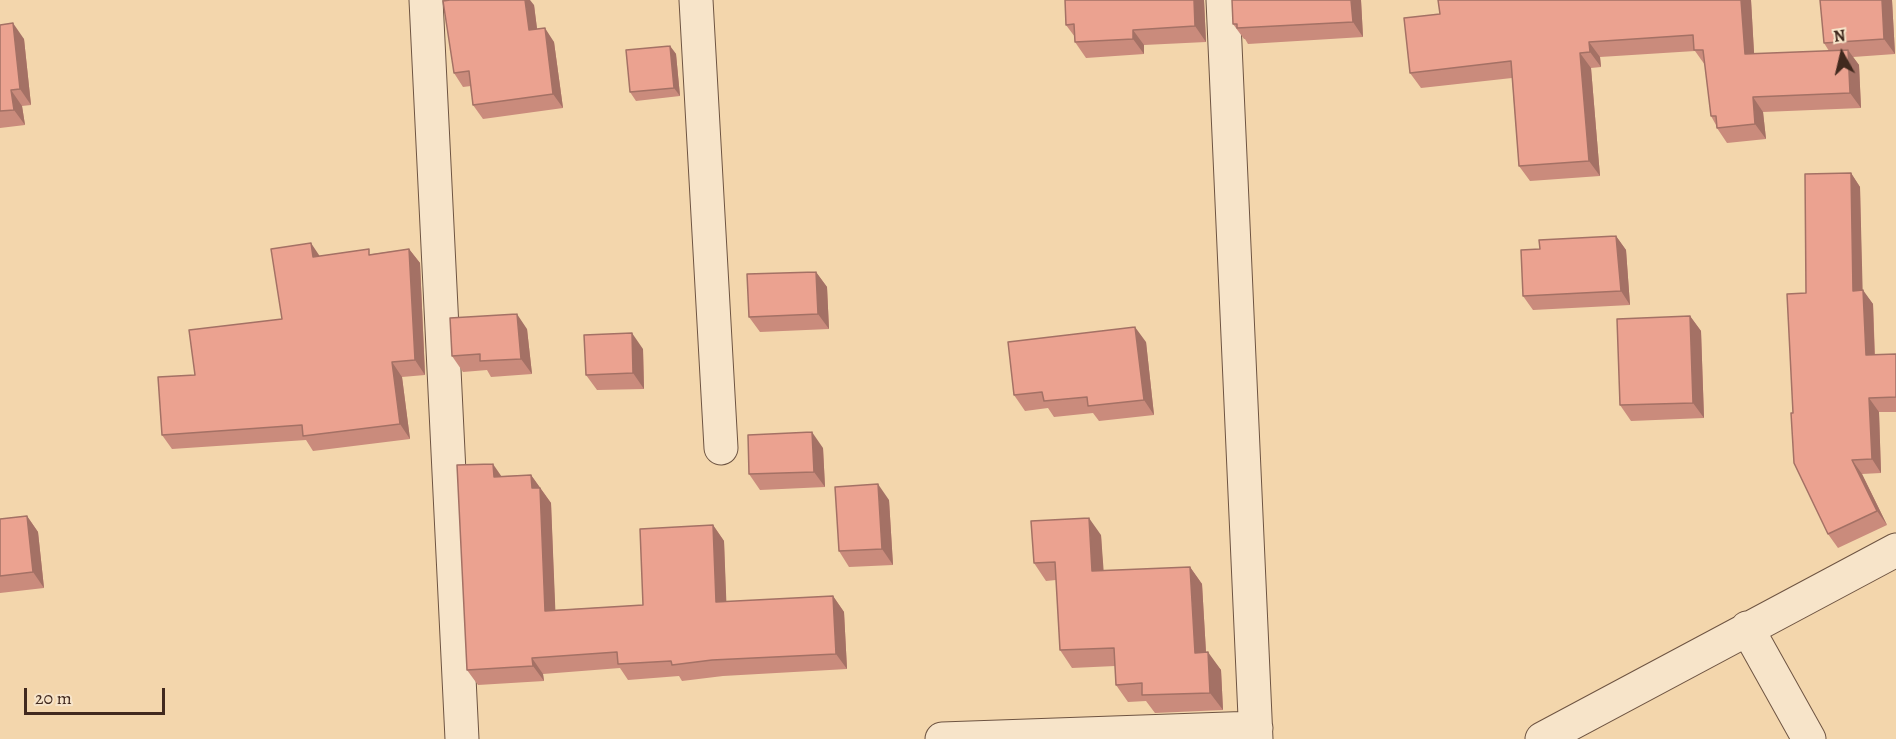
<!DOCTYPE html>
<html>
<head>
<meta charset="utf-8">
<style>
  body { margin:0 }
  #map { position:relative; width:1896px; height:739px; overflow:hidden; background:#f3d6ac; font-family:Alegreya,serif }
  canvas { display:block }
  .north { position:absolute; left:1812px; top:24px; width:60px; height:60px; -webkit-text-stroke:4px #f7e4c9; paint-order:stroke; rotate:352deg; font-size:16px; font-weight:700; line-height:24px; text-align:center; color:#41291e }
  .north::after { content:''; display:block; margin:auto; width:21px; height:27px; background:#41291e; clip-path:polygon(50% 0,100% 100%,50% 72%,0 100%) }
  .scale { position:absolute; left:24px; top:688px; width:141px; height:27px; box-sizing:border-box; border:3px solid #41291e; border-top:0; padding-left:8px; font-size:18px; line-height:21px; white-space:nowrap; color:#41291e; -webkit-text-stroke:4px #f7e4c9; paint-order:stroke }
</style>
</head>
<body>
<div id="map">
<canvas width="1896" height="739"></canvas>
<div class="north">N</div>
<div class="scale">20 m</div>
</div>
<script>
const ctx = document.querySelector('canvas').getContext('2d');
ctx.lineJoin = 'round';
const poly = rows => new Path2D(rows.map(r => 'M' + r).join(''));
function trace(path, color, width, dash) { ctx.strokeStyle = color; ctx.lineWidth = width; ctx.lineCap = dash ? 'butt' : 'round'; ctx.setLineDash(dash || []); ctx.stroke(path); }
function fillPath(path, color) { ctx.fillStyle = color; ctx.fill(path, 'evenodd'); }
const minor = poly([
  [426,0,462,739],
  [696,0,721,448],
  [1223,0,1256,739],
  [1747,628,1809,739],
  [942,739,1256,728],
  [1542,739,1896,550]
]);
trace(minor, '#6e5442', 35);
trace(minor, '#f7e4c9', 33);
fillPath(poly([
  [1065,0,1204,0,1206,42,1144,45,1144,54,1086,58,1075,42,1075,37,1066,25],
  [1361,0,1363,37,1248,44,1245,39,1244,39,1233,24],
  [1751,0,1754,54,1829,51,1824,43,1820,0,1892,0,1895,54,1853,57,1859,65,1861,108,1763,112,1766,139,1727,143,1717,128,1716,125,1711,116,1705,65,1695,51,1600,57,1601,67,1591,68,1600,176,1530,181,1519,166,1512,78,1421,88,1410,73,1440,14],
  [534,5,537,29,554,42,563,108,483,119,473,105,471,86,463,87,454,73],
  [0,25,24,39,31,105,22,106,25,125,0,128],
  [670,46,676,54,680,96,636,101,630,92],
  [1851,173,1860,187,1862,290,1873,304,1875,355,1896,354,1896,412,1879,412,1881,473,1862,474,1887,525,1838,548,1828,534,1793,413,1806,293],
  [1616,236,1626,250,1630,305,1533,310,1523,296],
  [409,249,420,263,425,375,402,377,410,439,313,451,306,440,172,449,162,435,282,319,320,256,372,254],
  [816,272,827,287,829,329,760,332,749,317],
  [1690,316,1701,331,1704,418,1631,421,1620,405],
  [527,329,532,374,491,377,487,370,463,372,452,356],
  [1146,342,1154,415,1099,421,1093,413,1054,417,1048,408,1025,411,1014,395],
  [643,349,644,389,597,390,586,375],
  [823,448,825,487,760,490,749,474],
  [531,475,551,503,555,610,643,605,713,525,724,541,726,602,833,596,844,612,847,669,723,676,682,681,679,676,628,680,620,668,543,674,544,681,478,685,467,670,502,476],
  [889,500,893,565,849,567,839,551],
  [27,516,38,532,44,588,0,593,0,519],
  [1101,535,1103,571,1190,567,1202,584,1206,652,1221,670,1223,710,1155,713,1146,701,1128,702,1116,685,1115,666,1072,668,1060,650,1056,580,1046,581,1034,563]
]), '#ca8b7c');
fillPath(poly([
  [525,0,530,0,534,5,539,44,529,30],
  [1194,0,1204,0,1206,42,1195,26],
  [1351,0,1361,0,1363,37,1353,22],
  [1741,0,1751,0,1755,69,1745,54],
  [1882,0,1892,0,1895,54,1884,39],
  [13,23,24,39,31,105,20,89],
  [545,28,554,42,563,108,553,94],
  [1133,30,1144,45,1144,54,1133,39],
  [1589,42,1600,57,1601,67,1590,52],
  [670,46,676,54,680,96,674,88],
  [1848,50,1859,65,1861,108,1850,93],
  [1580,53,1591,68,1600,176,1589,161],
  [11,90,22,106,25,125,14,110],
  [1753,97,1763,112,1766,139,1755,124],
  [1851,173,1860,187,1863,304,1853,291],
  [1616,236,1626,250,1630,305,1621,291],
  [311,243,321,258,313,257],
  [409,249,420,263,425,375,415,360],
  [816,272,827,287,829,329,818,314],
  [1863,290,1873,304,1875,369,1866,355],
  [517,314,527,329,532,374,521,359],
  [1690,316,1701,331,1704,418,1693,403],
  [1135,327,1146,342,1154,415,1144,400],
  [632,333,643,349,644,389,633,373],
  [392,362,402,377,410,439,400,424],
  [1869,398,1879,412,1881,473,1872,459],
  [812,432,823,448,825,487,814,472],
  [1852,460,1862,474,1887,525,1877,511],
  [493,464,504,480,494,477],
  [531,475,551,503,556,626,545,611,532,488],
  [878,484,889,500,893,565,882,549],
  [27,516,38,532,44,588,33,572],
  [1089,518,1101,535,1105,589,1092,571],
  [713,525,724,541,727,618,716,602],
  [1190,567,1202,584,1207,670,1195,653],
  [833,596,844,612,847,669,836,654],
  [1208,652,1221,670,1223,710,1210,693],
  [532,658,543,674,544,681,533,666]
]), '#a47165');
const building = poly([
  [450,0,525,0,529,30,545,28,553,94,473,105,469,71,454,73,443,1,450,0],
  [1065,0,1194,0,1195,26,1133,30,1133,39,1075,42,1074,24,1066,25,1065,0],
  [1232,0,1351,0,1353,22,1237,28,1237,24,1233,24,1232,0],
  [1438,0,1741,0,1745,54,1848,50,1850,93,1753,97,1755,124,1717,128,1716,116,1711,116,1703,50,1694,50,1693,35,1589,42,1590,52,1580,53,1589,161,1519,166,1511,61,1410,73,1404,18,1440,14,1438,0],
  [1820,0,1882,0,1884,39,1824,43,1820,0],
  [13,23,20,89,11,90,14,110,0,111,0,25,13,23],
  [670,46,674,88,630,92,626,50,670,46],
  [1851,173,1853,291,1863,290,1866,355,1896,354,1896,397,1869,398,1872,459,1852,460,1877,511,1828,534,1794,463,1791,413,1793,413,1787,294,1806,293,1805,174,1851,173],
  [1616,236,1621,291,1523,296,1521,250,1540,249,1539,240,1616,236],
  [311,243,313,257,369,249,369,255,409,249,415,360,392,362,400,424,303,436,302,425,162,435,158,377,195,375,189,330,282,319,271,249,311,243],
  [816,272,818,314,749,317,747,274,816,272],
  [517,314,521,359,480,361,480,354,452,356,450,318,517,314],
  [1690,316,1693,403,1620,405,1617,319,1690,316],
  [1135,327,1144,400,1088,406,1087,397,1044,401,1042,392,1014,395,1008,342,1135,327],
  [632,333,633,373,586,375,584,335,632,333],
  [812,432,814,472,749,474,748,435,812,432],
  [493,464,494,477,531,475,532,488,540,488,545,611,643,605,640,529,713,525,716,602,833,596,836,654,712,660,672,665,671,661,618,664,617,652,532,658,533,666,467,670,457,465,493,464],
  [878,484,882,549,839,551,835,487,878,484],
  [27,516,33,572,0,576,0,519,27,516],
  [1089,518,1092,571,1190,567,1195,653,1208,652,1210,693,1142,695,1142,683,1116,685,1114,648,1060,650,1055,562,1034,563,1031,521,1089,518]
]);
fillPath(building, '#eba290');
trace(building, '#a47165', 1.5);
</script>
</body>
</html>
